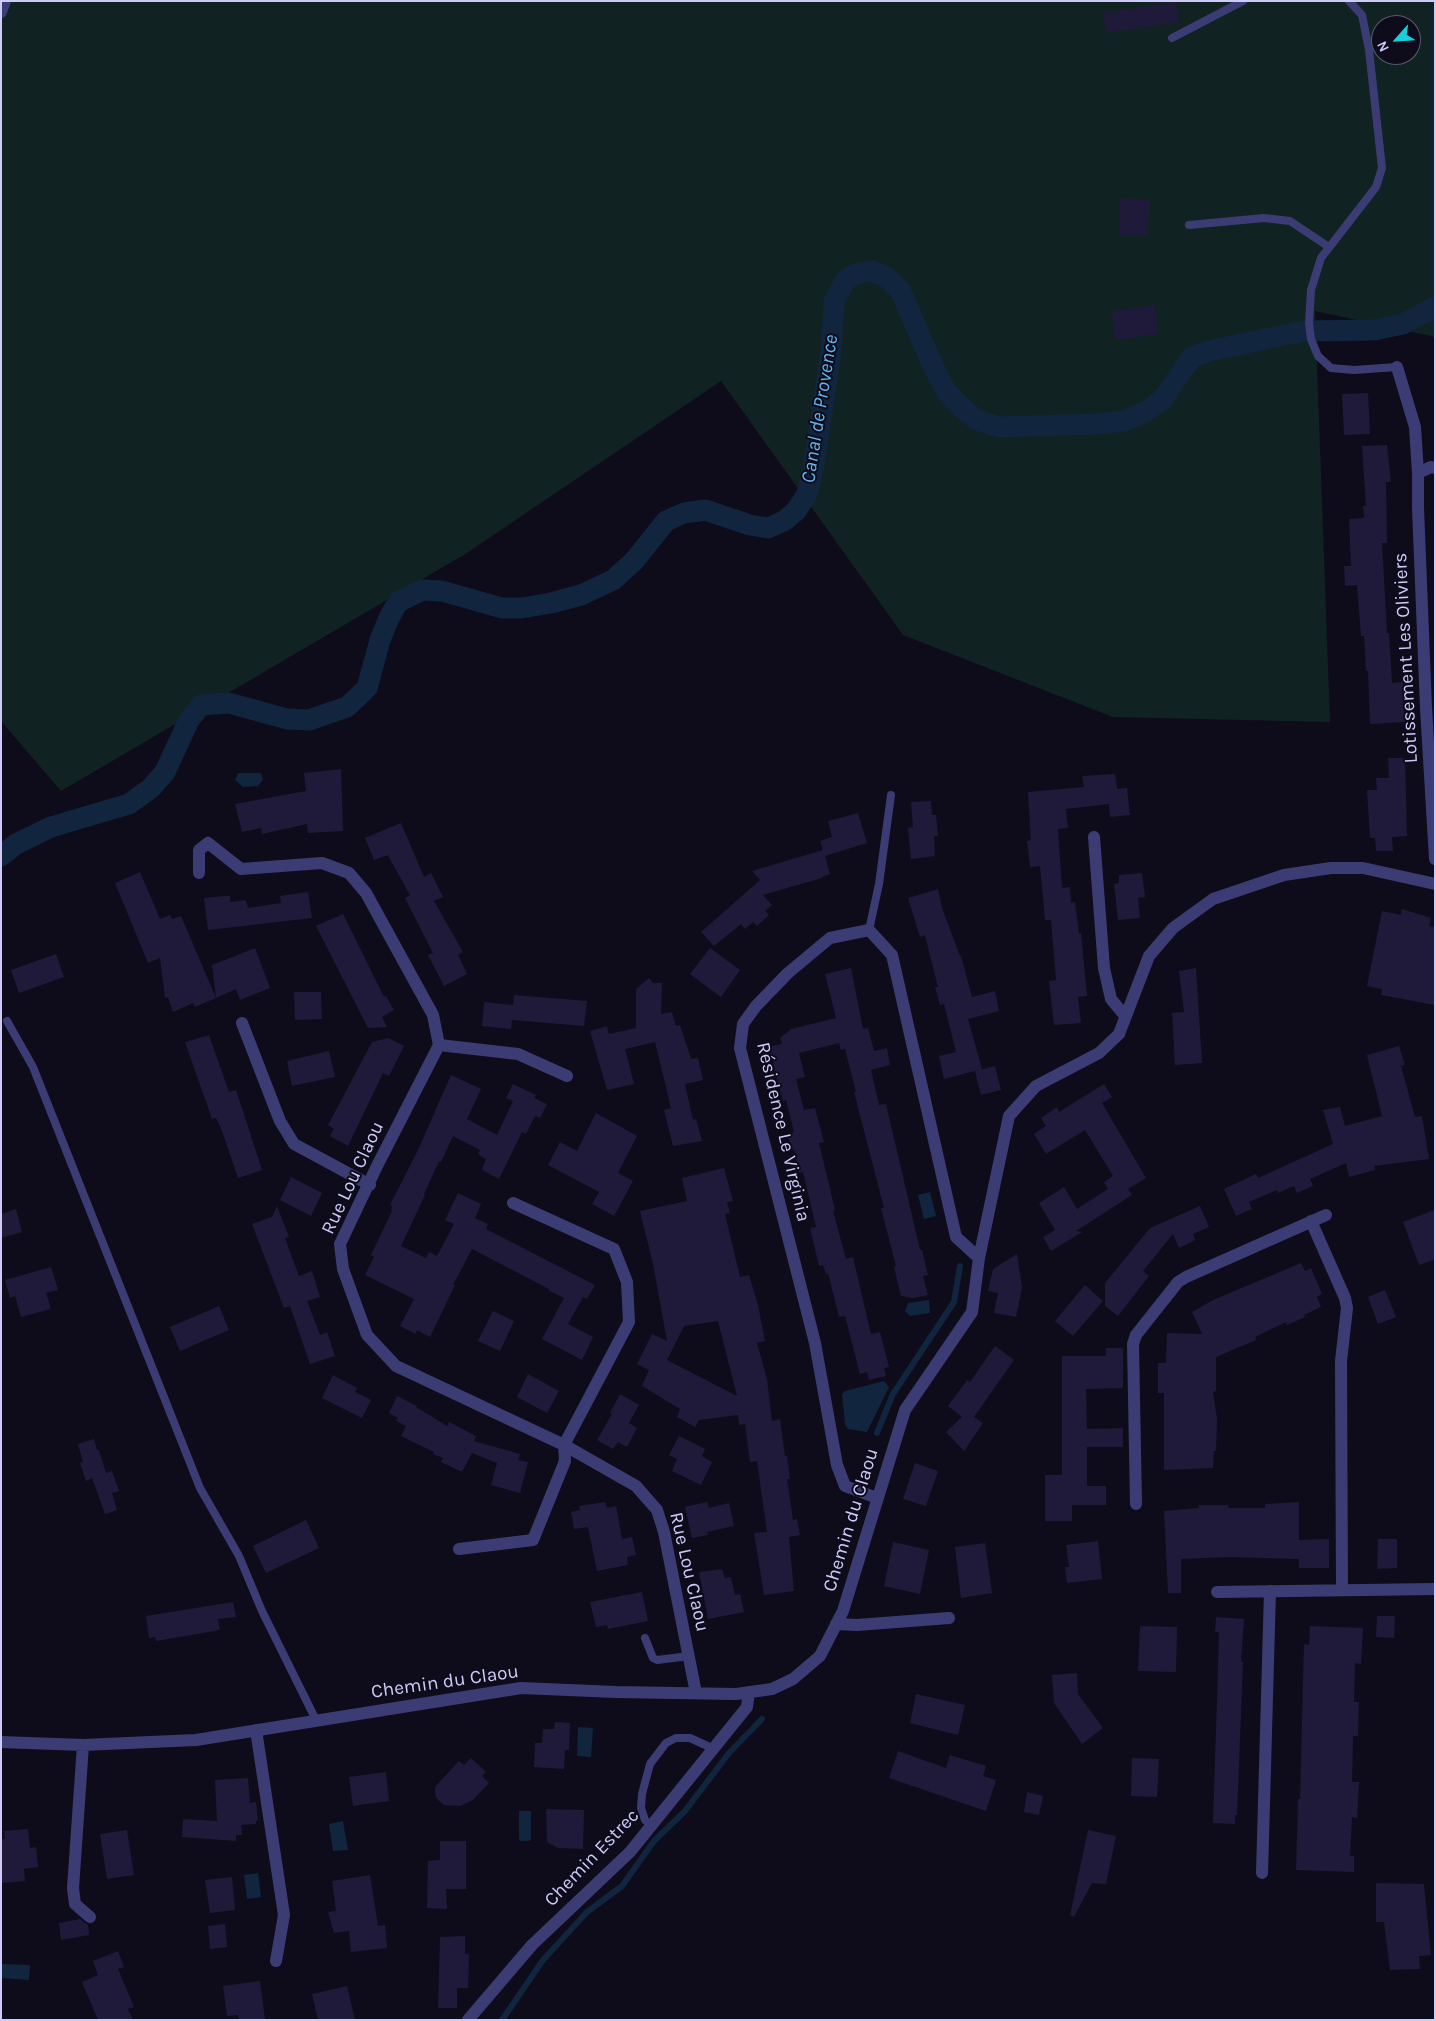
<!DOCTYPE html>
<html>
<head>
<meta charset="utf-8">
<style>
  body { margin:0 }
  #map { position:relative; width:1436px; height:2021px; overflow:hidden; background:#0e0c1a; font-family:Karla,sans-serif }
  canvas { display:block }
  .frame { position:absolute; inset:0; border:2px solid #cecbfa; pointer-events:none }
  .north { position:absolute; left:1371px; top:15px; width:50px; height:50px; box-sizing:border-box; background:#0e0c1a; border:1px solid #5b5874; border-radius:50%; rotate:244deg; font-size:14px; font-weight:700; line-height:20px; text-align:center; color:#cecbfa }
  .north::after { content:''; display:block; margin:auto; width:18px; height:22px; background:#16d0da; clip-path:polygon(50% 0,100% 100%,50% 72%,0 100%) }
</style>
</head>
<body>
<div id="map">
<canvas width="1436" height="2021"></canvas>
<div class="frame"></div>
<div class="north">N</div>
</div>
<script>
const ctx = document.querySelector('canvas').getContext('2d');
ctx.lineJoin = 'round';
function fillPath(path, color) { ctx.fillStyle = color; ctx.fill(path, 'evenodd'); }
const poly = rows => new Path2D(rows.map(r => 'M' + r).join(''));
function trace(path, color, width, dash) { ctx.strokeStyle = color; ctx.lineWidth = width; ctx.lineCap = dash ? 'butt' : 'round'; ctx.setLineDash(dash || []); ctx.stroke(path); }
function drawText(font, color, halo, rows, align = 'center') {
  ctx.font = font + ' Karla,sans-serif'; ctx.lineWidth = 4; ctx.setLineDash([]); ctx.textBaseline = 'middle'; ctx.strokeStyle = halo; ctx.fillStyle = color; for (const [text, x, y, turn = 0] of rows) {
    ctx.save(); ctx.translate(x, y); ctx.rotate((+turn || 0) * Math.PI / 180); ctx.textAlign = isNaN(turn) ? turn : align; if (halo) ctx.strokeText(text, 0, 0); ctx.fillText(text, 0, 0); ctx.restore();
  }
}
fillPath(poly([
  [1,1,1435,1,1435,337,1315,311,1330,722,1113,717,903,635,721,381,467,553,61,791,1,721],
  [1381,25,1411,25,1411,55,1381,55]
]), '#102322');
fillPath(poly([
  [238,773,261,773,263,780,258,786,243,787,235,780],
  [930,1192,936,1216,924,1219,918,1195],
  [929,1300,930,1313,910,1316,905,1311,908,1303],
  [884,1381,889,1387,867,1432,848,1429,845,1425,842,1394,845,1391],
  [578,1727,593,1728,591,1757,577,1756],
  [519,1811,531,1811,531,1839,529,1841,521,1841,519,1839],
  [343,1821,348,1850,333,1851,329,1824],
  [258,1873,261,1897,247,1899,244,1875],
  [1,1964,30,1965,29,1980,1,1978]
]), '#11253e');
trace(poly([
  [877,1433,893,1394,954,1302,960,1266],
  [502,2020,543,1960,587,1912,622,1886,654,1841,685,1811,729,1753,762,1719]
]), '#11253e', 6);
trace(poly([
  [1,856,16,844,51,827,129,804,151,788,165,772,189,720,201,705,229,703,287,719,309,720,347,707,367,688,380,640,389,618,398,602,422,590,442,591,502,608,521,608,551,603,581,595,613,580,634,561,666,521,684,513,705,510,750,525,768,528,784,521,796,511,807,494,813,470,831,353,834,301,845,281,855,274,871,271,885,276,900,290,934,368,946,391,962,408,977,420,999,427,1098,424,1124,421,1145,412,1162,400,1192,357,1209,351,1303,331,1374,330,1403,324,1435,307]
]), '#11253e', 21);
fillPath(poly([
  [1176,2,1179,22,1106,33,1103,13],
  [1120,198,1150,200,1147,236,1120,236],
  [1155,305,1158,334,1115,340,1112,311],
  [1368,393,1370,434,1344,435,1342,394],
  [1387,445,1391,482,1386,482,1387,543,1382,543,1387,633,1389,633,1392,683,1403,682,1405,722,1370,724,1368,671,1366,671,1364,636,1361,636,1357,585,1345,586,1344,566,1351,566,1349,519,1364,518,1363,506,1366,506,1362,446],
  [1388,758,1405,758,1407,836,1392,837,1393,851,1376,851,1375,838,1370,838,1367,790,1377,790,1376,778,1389,778],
  [341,769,343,831,308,833,307,824,262,834,261,828,242,832,235,804,306,791,304,773],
  [1115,774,1117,789,1127,788,1130,815,1110,817,1109,804,1066,809,1068,828,1058,829,1062,888,1070,887,1071,903,1075,902,1079,934,1081,933,1087,996,1078,997,1081,1023,1054,1025,1049,981,1056,980,1051,920,1045,920,1040,866,1030,867,1027,841,1031,840,1028,792,1084,787,1082,776],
  [931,801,932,815,936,815,938,836,934,836,935,856,911,859,908,828,913,827,911,802],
  [858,813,867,843,825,856,830,874,822,877,822,878,763,895,772,905,765,911,769,915,757,926,753,922,745,929,741,924,714,946,701,932,760,880,752,871,823,850,820,841,832,837,828,821],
  [401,823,424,877,431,873,443,897,434,901,463,952,458,955,467,974,444,986,428,955,433,953,405,898,410,895,391,861,388,855,374,860,365,838],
  [140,872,160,919,170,915,172,919,181,916,216,998,195,1007,193,1003,173,1012,168,997,165,998,160,958,148,963,115,883],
  [1142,873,1145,897,1138,898,1140,918,1118,920,1114,884,1119,883,1119,875],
  [938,889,942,908,960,956,961,956,972,997,995,991,999,1011,968,1019,982,1069,944,1079,939,1056,956,1052,944,1004,940,1005,935,987,938,987,925,935,920,937,908,898],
  [308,892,312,918,208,930,204,898,224,896,230,896,230,902,246,900,248,908,281,903,280,896],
  [1402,909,1431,918,1429,926,1435,927,1435,1005,1381,995,1382,989,1367,986,1382,911,1401,915],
  [343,914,384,997,386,996,394,1010,382,1017,387,1027,368,1028,316,926],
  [255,948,270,988,240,1000,236,989,216,998,212,965],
  [710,948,740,970,721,997,690,974],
  [56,954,64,977,19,993,11,970],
  [851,968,863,1029,868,1028,874,1051,887,1048,890,1065,871,1070,879,1105,886,1104,920,1250,922,1250,928,1275,923,1276,928,1295,913,1298,901,1296,894,1267,896,1266,881,1208,884,1208,854,1092,856,1092,845,1049,841,1050,839,1043,799,1053,805,1077,796,1079,804,1110,815,1108,824,1142,819,1143,835,1210,833,1211,846,1259,853,1257,871,1334,880,1332,889,1367,884,1368,886,1376,869,1380,867,1372,860,1374,845,1316,839,1317,828,1273,826,1274,823,1265,819,1266,810,1228,816,1227,803,1172,799,1173,794,1149,792,1150,788,1134,794,1132,786,1100,783,1101,769,1047,782,1044,780,1038,791,1029,836,1018,825,974],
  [1196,968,1202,1063,1175,1065,1172,1013,1184,1012,1179,971],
  [649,978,653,983,662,983,661,1014,672,1012,676,1026,680,1025,691,1059,698,1058,703,1080,685,1084,693,1120,696,1119,702,1141,673,1146,664,1110,671,1108,655,1042,625,1049,634,1084,607,1090,590,1031,607,1026,609,1034,636,1028,636,989],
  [294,992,321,992,322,1019,295,1020],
  [514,995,587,1001,584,1026,512,1020,511,1029,482,1026,484,1002,513,1005],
  [209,1035,229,1092,236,1090,262,1170,238,1178,221,1128,216,1118,212,1119,185,1042],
  [388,1038,404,1046,389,1076,383,1073,348,1146,330,1136,334,1129,328,1125,372,1042],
  [1399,1046,1405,1065,1401,1066,1415,1117,1422,1116,1429,1159,1374,1166,1375,1170,1349,1177,1346,1163,1310,1179,1313,1186,1297,1193,1294,1186,1278,1193,1277,1190,1249,1202,1252,1209,1236,1216,1224,1189,1256,1174,1258,1178,1333,1144,1323,1110,1340,1107,1345,1126,1382,1116,1367,1055],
  [329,1051,335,1077,292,1086,287,1061],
  [995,1066,1001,1090,981,1095,975,1071],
  [451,1075,481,1089,467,1119,497,1135,513,1101,506,1098,513,1084,536,1095,534,1098,547,1104,540,1118,535,1116,526,1134,522,1132,499,1179,482,1170,486,1159,478,1154,480,1150,453,1136,441,1162,439,1161,424,1194,425,1195,401,1246,426,1258,429,1252,437,1256,454,1224,445,1220,458,1193,481,1204,475,1218,488,1224,486,1229,595,1285,587,1299,583,1297,568,1324,593,1337,582,1360,542,1339,564,1298,548,1290,549,1289,472,1249,453,1285,455,1285,430,1337,417,1330,416,1334,400,1326,414,1299,365,1275,374,1257,371,1255,392,1211,391,1210,392,1206,390,1205,418,1150],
  [1104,1084,1112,1097,1102,1103,1146,1178,1128,1189,1132,1195,1076,1231,1082,1232,1051,1251,1043,1237,1055,1230,1039,1203,1064,1187,1077,1209,1108,1189,1104,1182,1113,1176,1085,1130,1046,1154,1034,1134,1046,1126,1041,1118,1057,1107,1059,1112],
  [596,1113,637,1136,618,1173,633,1181,614,1216,592,1204,599,1192,548,1165,560,1142,577,1151],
  [724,1168,733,1201,727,1202,730,1213,725,1214,740,1277,749,1275,758,1305,765,1341,757,1343,767,1379,772,1421,780,1419,785,1456,787,1456,790,1479,787,1479,793,1520,797,1519,800,1535,789,1537,794,1591,764,1595,754,1533,767,1532,757,1461,750,1462,745,1424,739,1425,738,1415,699,1420,695,1427,677,1417,680,1409,642,1386,649,1370,637,1364,652,1334,667,1341,653,1264,640,1211,687,1201,682,1178],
  [718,1321,737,1396,667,1360,684,1326],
  [291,1177,322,1193,311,1216,280,1200],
  [277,1206,289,1237,285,1238,299,1276,312,1271,320,1297,307,1301,320,1335,327,1332,335,1356,310,1364,290,1306,284,1308,252,1224,272,1217],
  [1200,1206,1209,1227,1193,1234,1195,1240,1179,1248,1173,1234,1143,1271,1149,1276,1118,1316,1105,1306,1105,1283,1150,1228],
  [16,1209,22,1232,1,1238,1,1214],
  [1435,1210,1435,1259,1419,1265,1403,1222],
  [1017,1254,1022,1287,1016,1317,994,1313,998,1293,988,1291,993,1269],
  [1301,1263,1305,1271,1311,1268,1322,1294,1317,1297,1321,1307,1304,1315,1305,1317,1287,1325,1286,1322,1255,1337,1256,1340,1216,1357,1216,1391,1213,1392,1217,1419,1216,1451,1214,1451,1213,1468,1164,1470,1164,1393,1158,1393,1158,1363,1166,1363,1167,1333,1202,1334,1192,1312,1213,1300],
  [51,1267,58,1290,46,1293,51,1309,21,1317,15,1296,10,1298,5,1280],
  [1085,1285,1103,1301,1073,1336,1055,1321],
  [1385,1290,1396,1317,1378,1324,1368,1297],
  [219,1306,229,1330,180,1351,170,1327],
  [493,1311,514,1321,500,1351,478,1341],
  [995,1346,1014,1360,974,1417,983,1423,964,1451,946,1432,962,1417,948,1406,967,1380,970,1382],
  [1106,1348,1123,1348,1123,1388,1086,1389,1087,1429,1123,1428,1123,1447,1087,1447,1087,1486,1106,1486,1106,1505,1072,1505,1072,1521,1045,1521,1045,1475,1062,1475,1062,1356,1106,1356],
  [528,1374,559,1391,547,1413,517,1397],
  [333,1375,357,1388,355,1392,371,1400,362,1418,322,1398],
  [620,1394,639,1405,629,1423,637,1428,627,1447,618,1442,613,1449,597,1440,612,1414,610,1413],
  [397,1396,417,1406,416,1407,447,1426,449,1422,476,1436,474,1441,520,1454,518,1460,528,1462,520,1493,491,1485,497,1463,472,1453,462,1472,441,1462,443,1458,433,1454,434,1452,401,1436,406,1426,396,1421,398,1418,389,1413],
  [679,1436,705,1449,702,1456,712,1462,701,1485,672,1471,677,1459,669,1455],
  [94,1439,97,1450,99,1450,106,1473,112,1471,119,1491,112,1493,117,1510,105,1514,92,1478,86,1481,80,1463,83,1462,78,1444],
  [915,1463,938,1471,926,1506,903,1499],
  [605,1502,607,1508,616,1506,622,1539,632,1537,636,1555,627,1557,628,1565,597,1571,588,1527,574,1529,571,1512,580,1510,579,1506],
  [707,1502,709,1508,729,1503,734,1526,707,1532,708,1535,692,1538,685,1507],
  [1299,1502,1299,1540,1329,1539,1329,1568,1299,1568,1299,1559,1228,1557,1181,1559,1181,1593,1168,1593,1164,1511,1199,1508,1198,1505,1228,1505,1229,1508,1265,1508,1265,1504],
  [306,1520,319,1548,266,1573,253,1546],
  [1378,1539,1397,1539,1397,1568,1377,1569],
  [1098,1541,1102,1579,1067,1583,1065,1567,1069,1567,1066,1545],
  [893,1542,929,1550,920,1594,884,1586],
  [985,1543,992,1593,961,1598,955,1547],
  [722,1569,725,1578,731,1577,735,1595,740,1594,744,1612,708,1619,699,1572],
  [642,1592,648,1621,608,1629,607,1625,596,1627,590,1602],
  [233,1602,236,1617,218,1619,220,1630,156,1641,155,1637,149,1638,146,1616],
  [1377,1616,1395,1616,1394,1638,1376,1637],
  [1216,1617,1244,1619,1241,1662,1243,1662,1237,1815,1235,1815,1235,1824,1213,1823,1217,1698,1219,1632,1215,1632],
  [1140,1626,1177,1627,1176,1672,1138,1671],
  [1310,1626,1363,1628,1361,1664,1355,1663,1354,1702,1359,1702,1358,1736,1353,1736,1352,1782,1359,1782,1357,1818,1352,1817,1350,1856,1354,1856,1354,1872,1296,1870,1298,1799,1300,1799,1304,1644,1309,1645],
  [1077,1673,1078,1694,1103,1728,1082,1744,1054,1703,1052,1675],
  [916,1694,965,1705,958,1735,910,1723],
  [555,1722,570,1723,569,1750,565,1750,564,1769,534,1767,535,1743,542,1743,543,1729,554,1729],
  [898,1751,946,1768,950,1755,986,1766,983,1776,996,1780,986,1811,889,1778],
  [471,1758,486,1772,482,1776,489,1783,473,1800,460,1806,444,1805,436,1798,435,1787,459,1761,464,1765],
  [1132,1758,1159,1759,1157,1797,1131,1796],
  [386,1772,389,1801,353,1806,349,1777],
  [248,1778,250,1803,256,1802,258,1821,256,1821,256,1824,241,1825,242,1835,236,1835,236,1841,182,1837,183,1819,217,1821,215,1780],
  [1027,1792,1043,1796,1039,1815,1024,1812],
  [546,1809,584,1810,583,1849,558,1848,547,1842],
  [28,1829,30,1848,36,1847,38,1867,24,1869,25,1881,1,1883,1,1839,5,1839,4,1831],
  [127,1830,134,1875,107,1879,100,1834],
  [1088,1830,1116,1836,1106,1884,1092,1883,1074,1917,1070,1915],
  [440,1841,466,1841,466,1889,446,1889,447,1909,427,1908,428,1861,440,1860],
  [370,1875,378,1926,385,1925,387,1948,351,1952,349,1931,334,1933,328,1912,336,1911,332,1881],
  [232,1877,235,1910,210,1913,205,1880],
  [1376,1883,1424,1884,1431,1955,1419,1956,1420,1969,1390,1970,1384,1922,1376,1922],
  [80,1919,88,1925,89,1935,61,1940,59,1923],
  [225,1924,227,1947,210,1949,208,1926],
  [465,1936,465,1954,469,1954,468,1988,457,1988,457,2008,438,2008,440,1937],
  [118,1951,124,1967,118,1969,134,2007,128,2009,133,2020,98,2020,82,1982,98,1975,93,1961],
  [260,1981,265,2020,239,2020,238,2015,227,2016,223,1986],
  [347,1986,355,2020,318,2020,312,1994]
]), '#1f1a39');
trace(poly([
  [1349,1,1362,15,1369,50,1382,168,1376,187,1321,258,1311,290,1309,323,1311,339,1318,356,1331,368,1354,370,1397,367],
  [1172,38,1243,1],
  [1189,225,1264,218,1290,221,1329,247],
  [869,930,879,884,891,795],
  [7,1021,33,1067,200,1488,239,1556,262,1611,316,1720],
  [645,1638,653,1658,657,1660,689,1656],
  [651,1826,645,1820,641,1808,642,1794,650,1764,666,1743,676,1738,690,1738,714,1749]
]), '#3c3c75', 8);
trace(poly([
  [1,12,5,1],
  [1397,367,1415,427,1418,473],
  [1435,468,1431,467,1418,473,1418,508,1426,708,1435,859],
  [1094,837,1104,968,1111,999,1125,1016],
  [199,873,199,850,208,843,241,869,322,863,349,873,366,893,433,1015,439,1045,377,1166,340,1244,343,1269,367,1335,396,1366,564,1445,636,1486,657,1510,664,1532,696,1693],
  [242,1023,280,1121,294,1144,370,1185],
  [439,1045,518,1054,567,1076],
  [1311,1221,1345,1298,1347,1308,1341,1361,1342,1590],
  [877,1498,845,1486,837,1465,815,1343,740,1048,743,1024,756,1006,788,973,830,938,869,930,892,955,956,1237,979,1258],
  [1136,1504,1133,1344,1136,1335,1178,1282,1186,1277,1326,1215],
  [459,1549,533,1540,565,1461,564,1445,629,1322,627,1282,614,1249,513,1203],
  [1217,1592,1435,1589],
  [836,1624,857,1625,949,1618],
  [256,1730,284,1915,276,1961],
  [1,1742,83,1745,196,1740,521,1688,616,1692,736,1694,772,1689,793,1679,820,1656,843,1611,905,1410,972,1312,979,1258,1009,1116,1036,1086,1099,1053,1119,1034,1149,956,1173,928,1213,899,1284,875,1331,868,1363,868,1435,884],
  [83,1745,73,1888,75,1904,90,1917],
  [1262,1873,1270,1591],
  [468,2020,532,1945,630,1852,747,1707,749,1692]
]), '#3c3c75', 12);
drawText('19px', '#cecbfa', '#0e0c1a', [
  ["Lotissement Les Oliviers",1406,658,-93],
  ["Résidence Le Virginia",783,1132,77],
  ["Rue Lou Claou",353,1178,-65],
  ["Chemin du Claou",851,1520,-73],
  ["Rue Lou Claou",689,1572,77],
  ["Chemin du Claou",445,1682,-8],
  ["Chemin Estrec",592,1858,-46]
]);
drawText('italic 20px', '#63b5ef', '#0e0c1a', [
  ["Canal de Provence",820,409,-81]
]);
</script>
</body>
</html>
